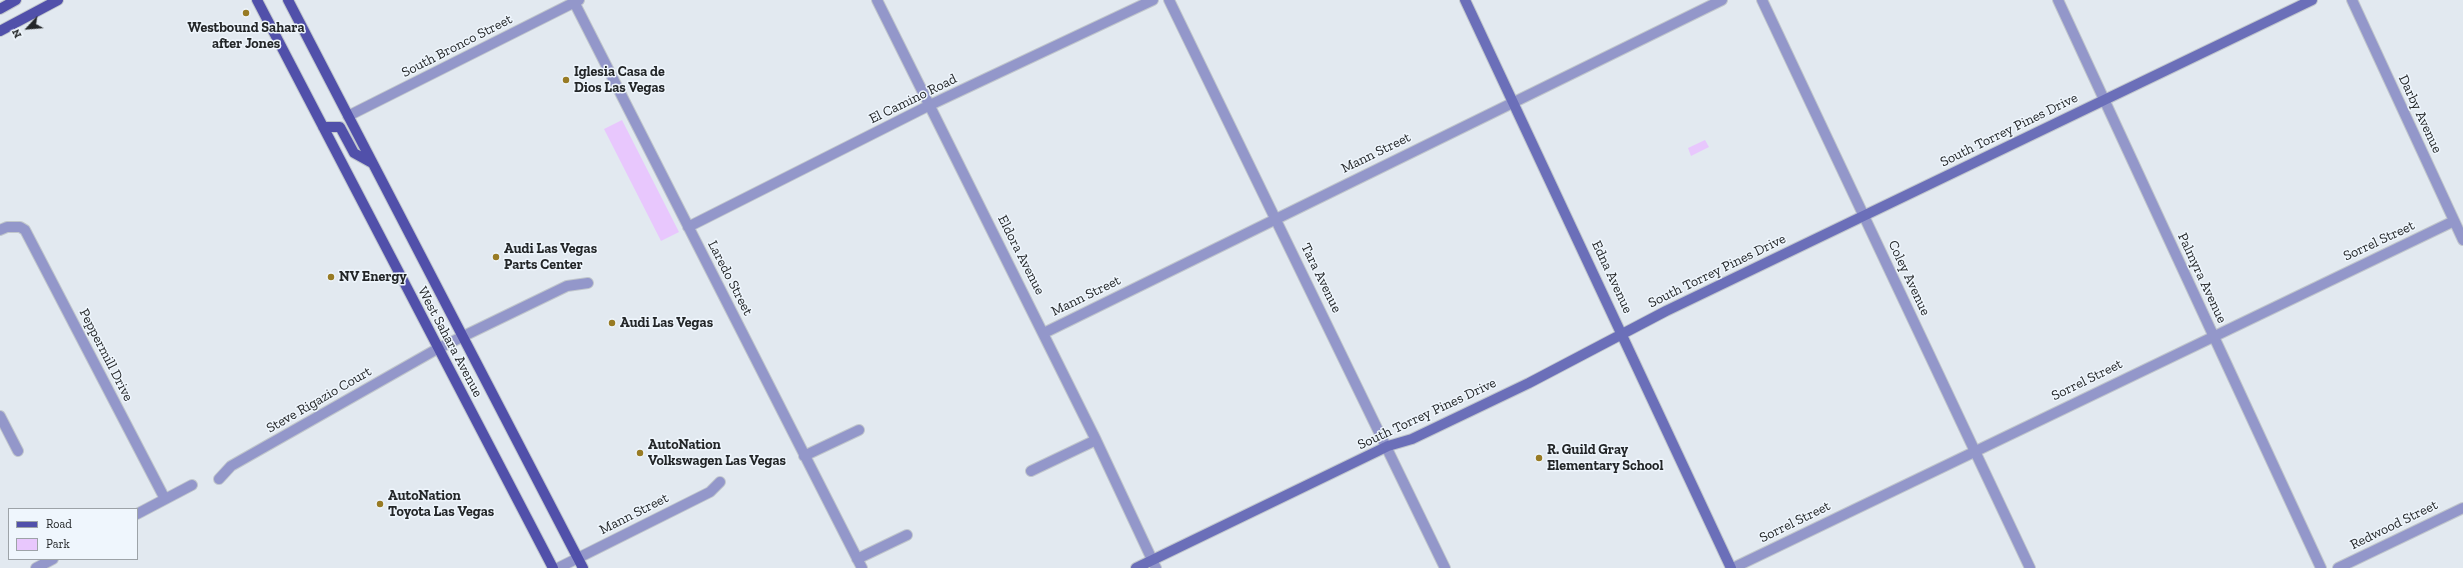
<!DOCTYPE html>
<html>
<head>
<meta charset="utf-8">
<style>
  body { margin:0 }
  #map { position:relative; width:2463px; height:568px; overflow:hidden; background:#e2e9f0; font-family:"Zilla Slab",serif }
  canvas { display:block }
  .legend { position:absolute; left:8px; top:508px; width:130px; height:52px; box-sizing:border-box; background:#eff6fd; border:1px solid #9da3a8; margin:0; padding:5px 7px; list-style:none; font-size:12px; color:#232628 }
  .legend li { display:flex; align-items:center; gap:8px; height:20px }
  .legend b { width:20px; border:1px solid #9da3a8 }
  .north { position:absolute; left:8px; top:8px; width:40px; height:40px; -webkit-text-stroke:3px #eff6fd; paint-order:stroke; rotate:244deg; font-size:11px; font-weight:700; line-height:16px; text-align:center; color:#232628 }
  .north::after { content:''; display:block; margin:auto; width:14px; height:18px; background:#232628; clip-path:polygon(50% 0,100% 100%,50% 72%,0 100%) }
</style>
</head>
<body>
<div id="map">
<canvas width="2463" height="568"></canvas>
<ul class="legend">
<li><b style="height:5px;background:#5150aa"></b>Road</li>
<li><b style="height:11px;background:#e8c7fd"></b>Park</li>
</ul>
<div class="north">N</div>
</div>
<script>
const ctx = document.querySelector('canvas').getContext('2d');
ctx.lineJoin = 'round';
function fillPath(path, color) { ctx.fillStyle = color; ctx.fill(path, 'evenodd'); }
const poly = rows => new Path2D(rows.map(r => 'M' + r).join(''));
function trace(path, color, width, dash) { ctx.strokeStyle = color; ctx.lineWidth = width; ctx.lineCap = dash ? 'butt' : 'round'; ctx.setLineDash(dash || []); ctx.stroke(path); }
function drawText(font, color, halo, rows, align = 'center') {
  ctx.font = font + ' "Zilla Slab",serif'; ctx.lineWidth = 3; ctx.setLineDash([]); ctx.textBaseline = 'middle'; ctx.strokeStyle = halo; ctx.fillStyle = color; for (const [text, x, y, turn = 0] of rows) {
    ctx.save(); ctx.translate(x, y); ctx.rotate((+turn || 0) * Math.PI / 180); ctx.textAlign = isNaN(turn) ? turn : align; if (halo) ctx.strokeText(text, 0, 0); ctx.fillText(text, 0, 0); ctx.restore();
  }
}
fillPath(poly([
  [622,120,679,232,661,241,604,129],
  [1705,140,1709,147,1691,156,1688,148]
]), '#e8c7fd');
const street = poly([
  [573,0,862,568],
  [877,0,1096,440,1156,568],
  [1169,0,1445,568],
  [1762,0,2030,568],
  [2058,0,2321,568],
  [2352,0,2463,240],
  [348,116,579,0],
  [688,227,930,105,1153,0],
  [0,230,7,227,20,227,25,230,165,499],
  [1044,333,1722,0],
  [0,416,18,451],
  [804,456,859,430],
  [1031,471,1096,440],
  [219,479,231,466,437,349,567,286,588,283],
  [137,514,192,485],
  [857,559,907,535],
  [36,568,53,559],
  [558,568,710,492,720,482],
  [1733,568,2454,221],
  [2338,568,2463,508]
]);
const secondary = poly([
  [1465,0,1731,568],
  [1136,568,1388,446,1412,439,1529,383,1666,311,2312,0]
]);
const primary = poly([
  [257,0,553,568],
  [288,0,583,568],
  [0,9,16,0],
  [0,31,58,0],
  [323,127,340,127,354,153,372,163]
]);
trace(street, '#c0c6cc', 12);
trace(secondary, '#c0c6cc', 12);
trace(primary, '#c0c6cc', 12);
trace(street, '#9397ca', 10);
trace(secondary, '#6b6fb9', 10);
trace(primary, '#5150aa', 10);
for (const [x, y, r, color] of [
  [246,13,4,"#987b24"],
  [566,80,4,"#987b24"],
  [496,257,4,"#987b24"],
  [331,277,4,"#987b24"],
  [612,323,4,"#987b24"],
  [640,453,4,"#987b24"],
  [1539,458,4,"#987b24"],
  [380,504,4,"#987b24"]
]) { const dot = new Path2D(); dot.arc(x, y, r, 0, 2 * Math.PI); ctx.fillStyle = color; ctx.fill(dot); trace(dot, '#eff6fd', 1.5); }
drawText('bold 14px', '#232628', '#eff6fd', [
  ["Westbound Sahara",246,28,"center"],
  ["after Jones",246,44,"center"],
  ["Iglesia Casa de",574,72],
  ["Dios Las Vegas",574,88],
  ["Audi Las Vegas",504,249],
  ["Parts Center",504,265],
  ["NV Energy",339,277],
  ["Audi Las Vegas",620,323],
  ["AutoNation",648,445],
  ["Volkswagen Las Vegas",648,461],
  ["R. Guild Gray",1547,450],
  ["Elementary School",1547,466],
  ["AutoNation",388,496],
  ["Toyota Las Vegas",388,512]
], 'left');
drawText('14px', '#232628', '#eff6fd', [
  ["South Bronco Street",457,46,-27],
  ["El Camino Road",913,99,-26],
  ["Darby Avenue",2420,114,65],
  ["South Torrey Pines Drive",2009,130,-26],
  ["Mann Street",1376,153,-26],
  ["Sorrel Street",2379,241,-25],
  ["Eldora Avenue",1021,255,63],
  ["South Torrey Pines Drive",1717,271,-26],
  ["Edna Avenue",1612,277,65],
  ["Laredo Street",730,278,63],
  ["Tara Avenue",1321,278,64],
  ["Coley Avenue",1909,278,65],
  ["Palmyra Avenue",2202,278,65],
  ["Mann Street",1086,296,-26],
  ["West Sahara Avenue",450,342,62],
  ["Peppermill Drive",106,355,63],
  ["Sorrel Street",2087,380,-26],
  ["Steve Rigazio Court",319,400,-30],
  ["South Torrey Pines Drive",1427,414,-25],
  ["Mann Street",634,514,-27],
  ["Sorrel Street",1795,522,-26],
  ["Redwood Street",2394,525,-26]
]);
</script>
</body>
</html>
